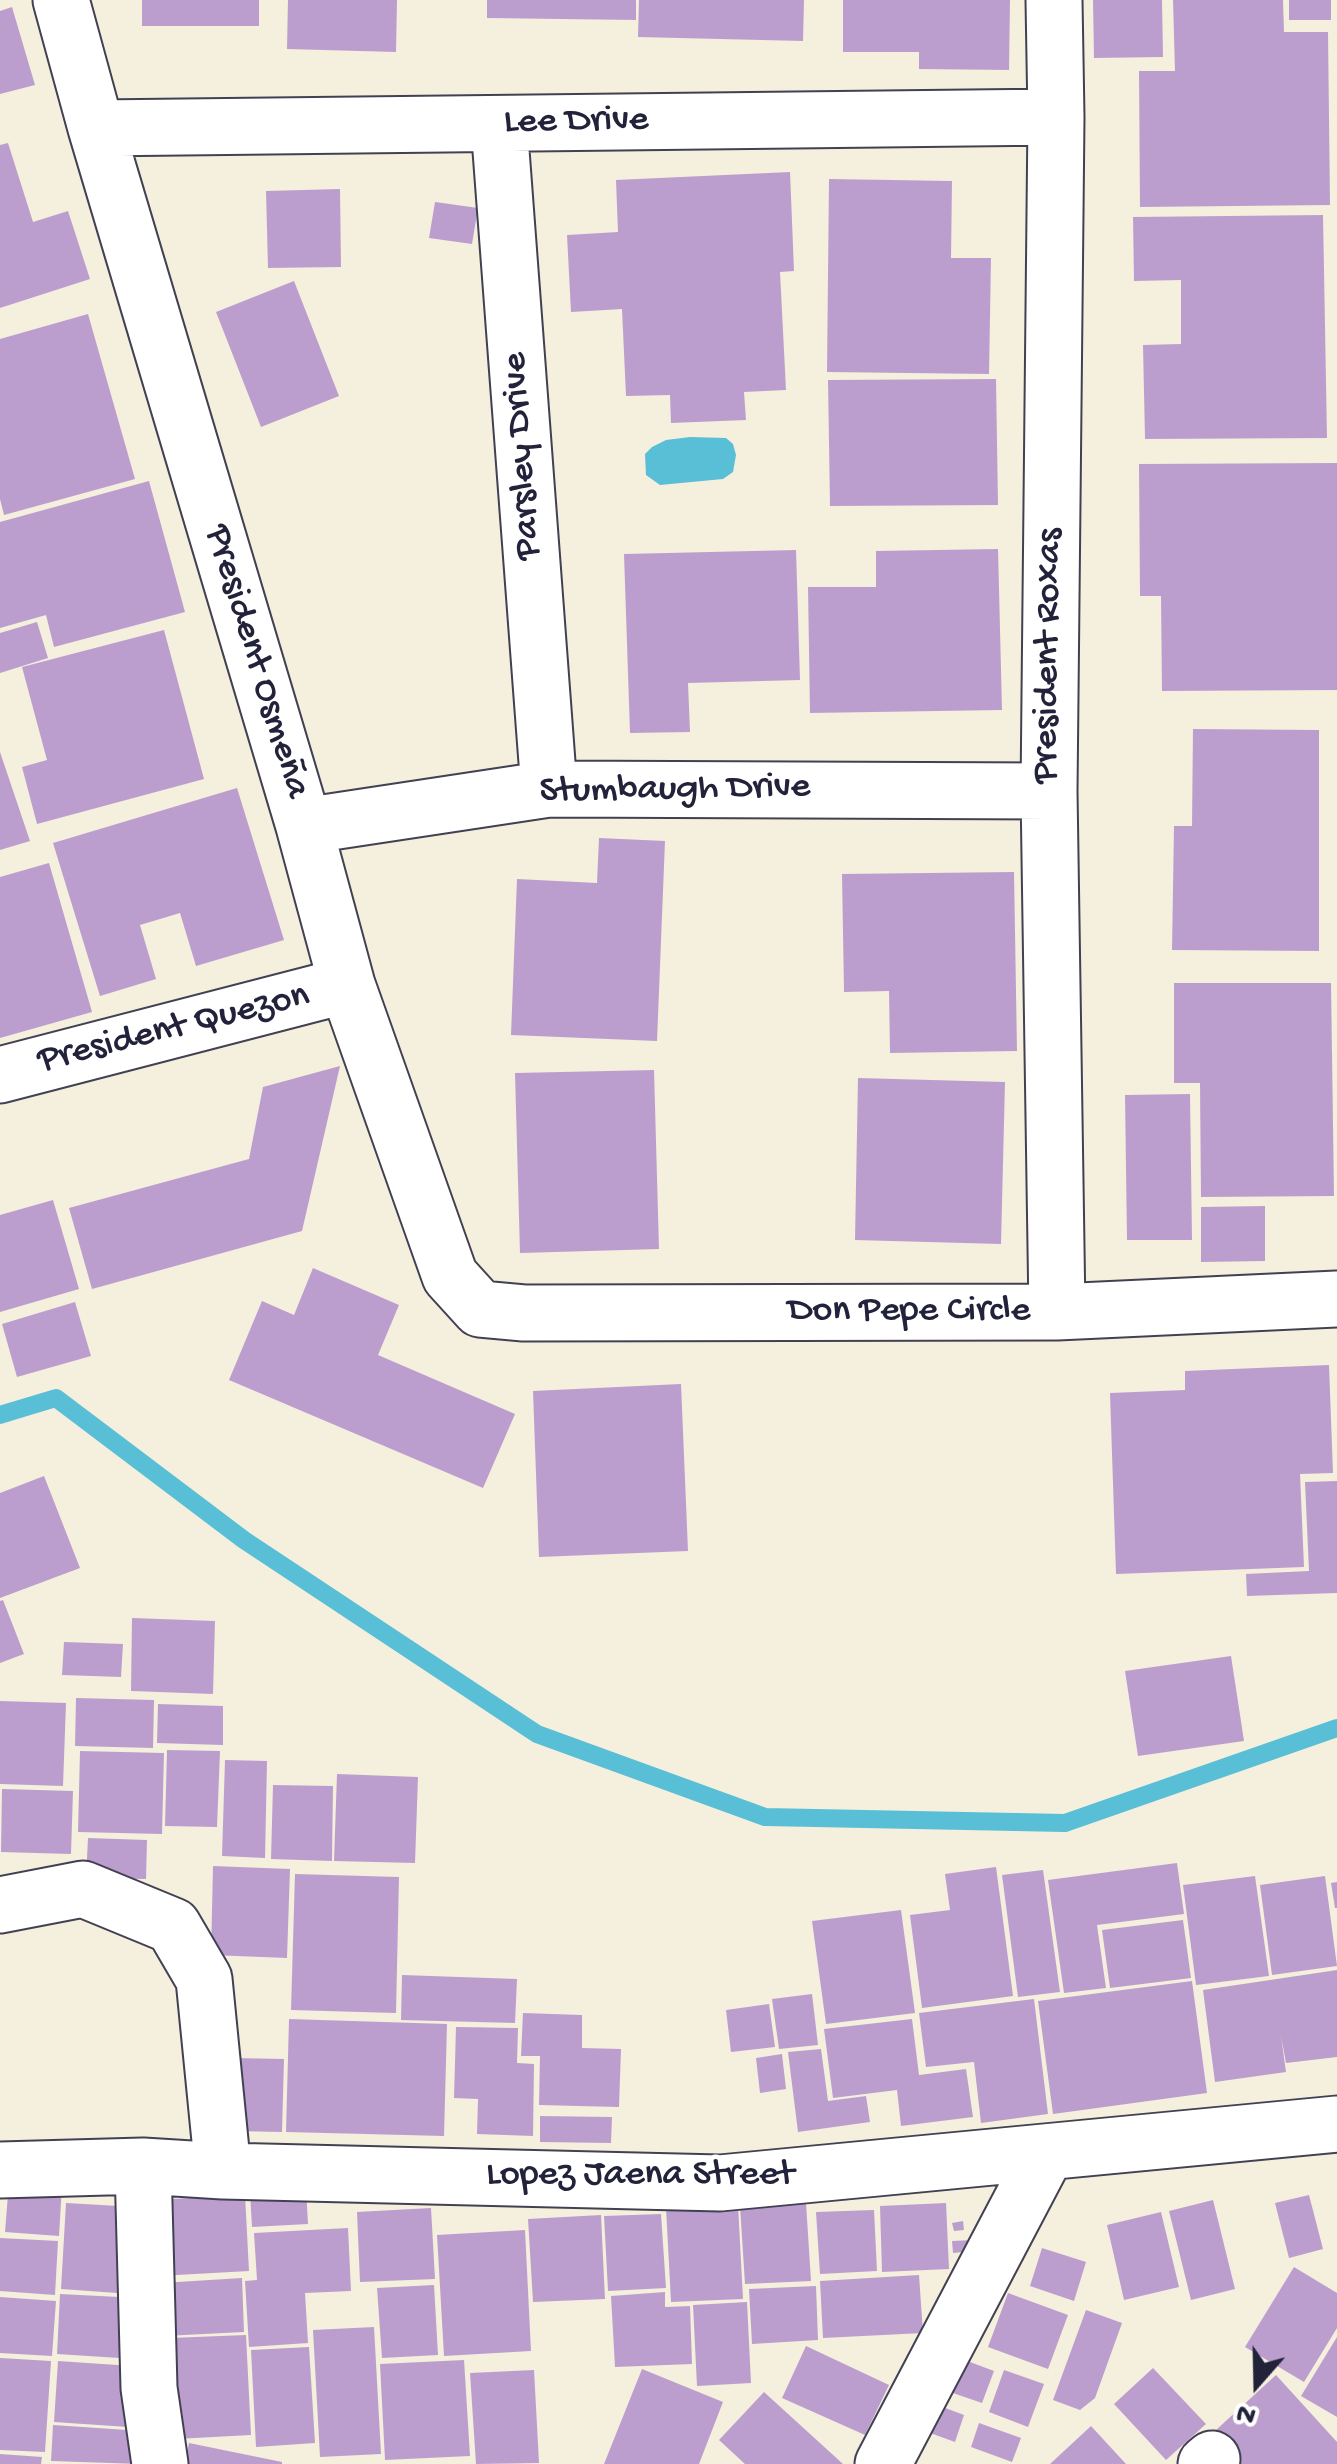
<!DOCTYPE html>
<html>
<head>
<meta charset="utf-8">
<style>
  body { margin:0 }
  #map { position:relative; width:1337px; height:2464px; overflow:hidden; background:#f5efdd; font-family:"Gochi Hand",sans-serif }
  canvas { display:block }
  .north { position:absolute; left:1207px; top:2334px; width:100px; height:100px; -webkit-text-stroke:8px #fff; paint-order:stroke; rotate:200deg; font-size:28px; font-weight:700; line-height:40px; text-align:center; color:#22223b }
  .north::after { content:''; display:block; margin:auto; width:35px; height:45px; background:#22223b; clip-path:polygon(50% 0,100% 100%,50% 72%,0 100%) }
</style>
</head>
<body>
<div id="map">
<canvas width="1337" height="2464"></canvas>
<div class="north">N</div>
</div>
<script>
const ctx = document.querySelector('canvas').getContext('2d');
ctx.lineJoin = 'round';
function fillPath(path, color) { ctx.fillStyle = color; ctx.fill(path, 'evenodd'); }
const poly = rows => new Path2D(rows.map(r => 'M' + r).join(''));
function trace(path, color, width, dash) { ctx.strokeStyle = color; ctx.lineWidth = width; ctx.lineCap = dash ? 'butt' : 'round'; ctx.setLineDash(dash || []); ctx.stroke(path); }
function drawText(font, color, halo, rows, align = 'center') {
  ctx.font = font + ' "Gochi Hand",sans-serif'; ctx.lineWidth = 9; ctx.setLineDash([]); ctx.textBaseline = 'middle'; ctx.strokeStyle = halo; ctx.fillStyle = color; for (const [text, x, y, turn = 0] of rows) {
    ctx.save(); ctx.translate(x, y); ctx.rotate((+turn || 0) * Math.PI / 180); ctx.textAlign = isNaN(turn) ? turn : align; if (halo) ctx.strokeText(text, 0, 0); ctx.fillText(text, 0, 0); ctx.restore();
  }
}
fillPath(poly([
  [690,437,726,438,733,444,736,455,733,472,723,479,660,485,646,475,645,454,652,447,666,440]
]), '#59bfd6');
trace(poly([
  [0,1415,56,1398,244,1540,537,1734,765,1817,1065,1823,1337,1728]
]), '#59bfd6', 18);
fillPath(poly([
  [142,0,259,0,259,26,142,26],
  [288,0,397,0,396,52,287,49],
  [487,0,636,0,636,20,487,18],
  [639,0,804,0,803,41,638,37],
  [843,0,1010,0,1009,70,919,69,919,52,843,52],
  [1093,0,1162,0,1163,57,1094,58],
  [1173,0,1283,0,1284,32,1328,32,1330,205,1140,207,1139,71,1175,71],
  [1289,0,1331,0,1331,20,1289,20],
  [12,7,35,85,0,94,0,11],
  [8,143,33,222,68,211,90,279,0,308,0,145],
  [790,172,794,271,780,272,786,390,744,392,746,420,671,423,670,395,626,396,622,309,571,312,567,235,618,232,616,180],
  [829,179,952,181,951,258,991,258,989,374,827,372],
  [340,189,341,267,268,268,266,191],
  [435,202,478,208,472,244,429,238],
  [1323,215,1327,438,1145,439,1143,345,1181,344,1181,280,1134,281,1133,217],
  [294,281,339,396,261,427,216,312],
  [88,314,135,479,4,515,0,499,0,339],
  [996,379,998,505,830,506,828,380],
  [1337,463,1337,690,1162,691,1161,596,1140,596,1139,464],
  [149,481,185,612,54,647,46,615,0,628,0,522],
  [998,549,1002,710,810,713,808,587,876,587,876,551],
  [796,550,800,680,688,683,690,732,630,733,624,554],
  [37,622,48,658,0,673,0,633],
  [164,630,204,779,37,824,22,767,47,760,22,667],
  [1193,729,1319,730,1319,951,1172,950,1174,826,1192,826],
  [0,752,30,841,0,850],
  [237,788,284,940,196,966,180,913,140,925,156,979,100,996,53,843],
  [599,838,665,841,657,1041,511,1035,517,879,597,883],
  [49,863,92,1012,0,1038,0,877],
  [1014,872,1017,1051,890,1053,889,991,844,992,842,874],
  [1174,983,1331,983,1334,1196,1201,1197,1200,1083,1174,1083],
  [340,1066,302,1231,92,1289,69,1208,249,1159,263,1087],
  [654,1070,659,1249,520,1253,515,1073],
  [858,1078,1005,1082,1001,1244,855,1240],
  [1190,1094,1192,1240,1127,1240,1125,1095],
  [53,1200,79,1289,0,1312,0,1215],
  [1265,1206,1265,1261,1201,1262,1201,1207],
  [313,1268,399,1305,378,1355,515,1414,483,1488,229,1380,262,1301,294,1315],
  [75,1302,91,1356,17,1377,2,1324],
  [1329,1365,1333,1473,1300,1474,1304,1567,1116,1574,1110,1393,1185,1390,1185,1371],
  [681,1384,688,1551,539,1557,533,1391],
  [44,1476,80,1568,0,1598,0,1493],
  [1337,1481,1337,1593,1247,1596,1246,1574,1309,1571,1305,1482],
  [3,1600,24,1654,0,1663,0,1601],
  [132,1618,215,1621,213,1694,131,1691],
  [64,1642,123,1644,121,1677,62,1675],
  [1231,1656,1244,1741,1138,1756,1125,1671],
  [76,1698,154,1700,153,1748,75,1746],
  [0,1701,66,1703,63,1786,0,1784],
  [158,1704,223,1706,223,1745,157,1743],
  [167,1750,220,1751,217,1827,165,1826],
  [80,1751,164,1753,162,1834,78,1832],
  [225,1760,267,1761,265,1858,222,1856],
  [337,1774,418,1777,415,1863,334,1861],
  [273,1785,333,1786,332,1861,271,1859],
  [2,1789,73,1791,71,1854,1,1852],
  [88,1838,147,1840,146,1879,86,1878],
  [1177,1863,1184,1914,1097,1925,1106,1988,1064,1993,1048,1880],
  [213,1866,290,1869,287,1958,211,1955],
  [996,1867,1013,1996,922,2008,910,1915,950,1910,945,1874],
  [1043,1870,1060,1992,1018,1997,1002,1875],
  [295,1874,399,1877,396,2013,291,2010],
  [1255,1876,1269,1976,1196,1985,1183,1885],
  [1325,1876,1337,1966,1272,1975,1260,1885],
  [1337,1882,1337,1908,1335,1908,1331,1883],
  [901,1910,915,2013,826,2024,812,1921],
  [1183,1920,1191,1978,1110,1988,1102,1930],
  [1337,1970,1337,2057,1286,2063,1281,2036,1286,2072,1215,2082,1203,1990],
  [402,1975,517,1979,515,2023,401,2020],
  [1192,1981,1207,2093,1053,2114,1038,2001],
  [812,1994,818,2045,779,2049,772,1999],
  [1034,1999,1048,2114,981,2123,974,2062,926,2067,919,2013],
  [769,2004,775,2047,731,2052,726,2010],
  [523,2013,582,2015,582,2048,621,2049,619,2107,539,2105,540,2056,521,2056],
  [289,2019,447,2024,444,2136,286,2132],
  [912,2019,919,2075,966,2069,973,2117,901,2126,897,2090,833,2098,824,2029],
  [456,2027,518,2028,517,2063,534,2064,533,2136,477,2134,478,2099,454,2098],
  [821,2049,828,2101,866,2096,870,2122,798,2132,788,2052],
  [782,2054,786,2089,760,2093,756,2058],
  [234,2058,284,2059,282,2132,233,2131],
  [540,2116,612,2117,611,2143,540,2142],
  [9,2182,62,2185,59,2236,5,2232],
  [306,2188,308,2224,252,2227,250,2192],
  [245,2195,249,2271,159,2276,155,2200],
  [1309,2195,1323,2249,1289,2258,1275,2203],
  [1213,2200,1235,2289,1191,2300,1169,2211],
  [66,2203,136,2207,131,2294,61,2289],
  [806,2203,811,2281,745,2284,740,2206],
  [946,2203,949,2269,882,2272,880,2206],
  [738,2205,743,2299,671,2302,666,2208],
  [431,2208,435,2279,360,2282,357,2212],
  [874,2210,877,2271,820,2274,816,2212],
  [1161,2212,1179,2287,1124,2300,1107,2225],
  [661,2214,666,2288,608,2291,604,2216],
  [601,2215,605,2299,533,2302,528,2219],
  [963,2221,964,2230,954,2231,952,2223],
  [348,2228,351,2291,305,2293,308,2343,249,2347,245,2281,257,2280,254,2233],
  [525,2230,531,2351,444,2356,437,2235],
  [0,2238,58,2241,55,2295,0,2291],
  [973,2240,973,2251,953,2253,952,2241],
  [1042,2248,1086,2262,1074,2301,1030,2286],
  [1294,2267,1337,2293,1337,2328,1304,2382,1245,2347],
  [919,2275,923,2333,823,2338,820,2281],
  [242,2278,244,2332,164,2336,161,2283],
  [434,2285,438,2355,382,2358,377,2288],
  [816,2286,818,2340,752,2344,749,2289],
  [665,2292,665,2307,690,2306,692,2364,615,2367,611,2296],
  [1008,2293,1068,2315,1048,2369,988,2347],
  [60,2294,139,2298,135,2359,57,2354],
  [0,2297,56,2301,52,2356,0,2353],
  [747,2302,751,2383,697,2386,693,2305],
  [1086,2310,1122,2323,1095,2398,1080,2410,1053,2400],
  [374,2327,381,2454,320,2457,313,2330],
  [246,2335,251,2435,176,2439,170,2338],
  [1337,2337,1337,2417,1301,2396],
  [806,2346,889,2385,865,2435,782,2398],
  [309,2347,315,2443,256,2447,251,2350],
  [0,2358,51,2361,45,2452,0,2450],
  [962,2359,994,2371,982,2403,950,2392],
  [464,2360,470,2456,385,2460,380,2364],
  [58,2361,132,2366,128,2427,54,2422],
  [1153,2368,1206,2424,1166,2460,1114,2404],
  [642,2369,723,2402,699,2464,604,2464],
  [534,2370,539,2463,476,2464,470,2373],
  [1004,2370,1044,2384,1028,2427,989,2412],
  [1276,2375,1337,2442,1337,2464,1213,2464,1231,2447,1216,2430],
  [764,2392,843,2464,745,2464,719,2440],
  [932,2403,964,2415,955,2442,922,2430],
  [979,2423,1021,2438,1012,2462,971,2447],
  [53,2425,142,2431,140,2464,51,2461],
  [1091,2426,1126,2464,1050,2464],
  [189,2443,282,2462,282,2464,184,2464],
  [0,2454,42,2457,41,2464,0,2464]
]), '#bc9ece');
const street = poly([
  [61,0,96,128,304,826,347,985,450,1276,480,1309,524,1313,1057,1312,1337,1299],
  [1054,0,1056,117,1049,791,1057,1312],
  [499,124,549,789],
  [96,128,1056,117],
  [304,826,549,789,1049,791],
  [0,1075,347,985],
  [0,1905,83,1889,173,1926,204,1979,223,2171],
  [143,2166,149,2388,160,2464],
  [0,2170,143,2166,223,2171,720,2183,1337,2124],
  [883,2464,1046,2154],
  [1206,2464,1212,2459]
]);
trace(street, '#424153', 59);
trace(street, '#fff', 55);
drawText('38px', '#22223b', '#fff', [
  ["Lee Drive",576,123,-1],
  ["Parsley Drive",524,456,-94],
  ["President Roxas",1050,656,-89],
  ["President Osmeña",255,662,73],
  ["Stumbaugh Drive",675,791,-1],
  ["President Quezon",174,1030,-14],
  ["Don Pepe Circle",909,1312],
  ["Lopez Jaena Street",640,2176]
]);
</script>
</body>
</html>
